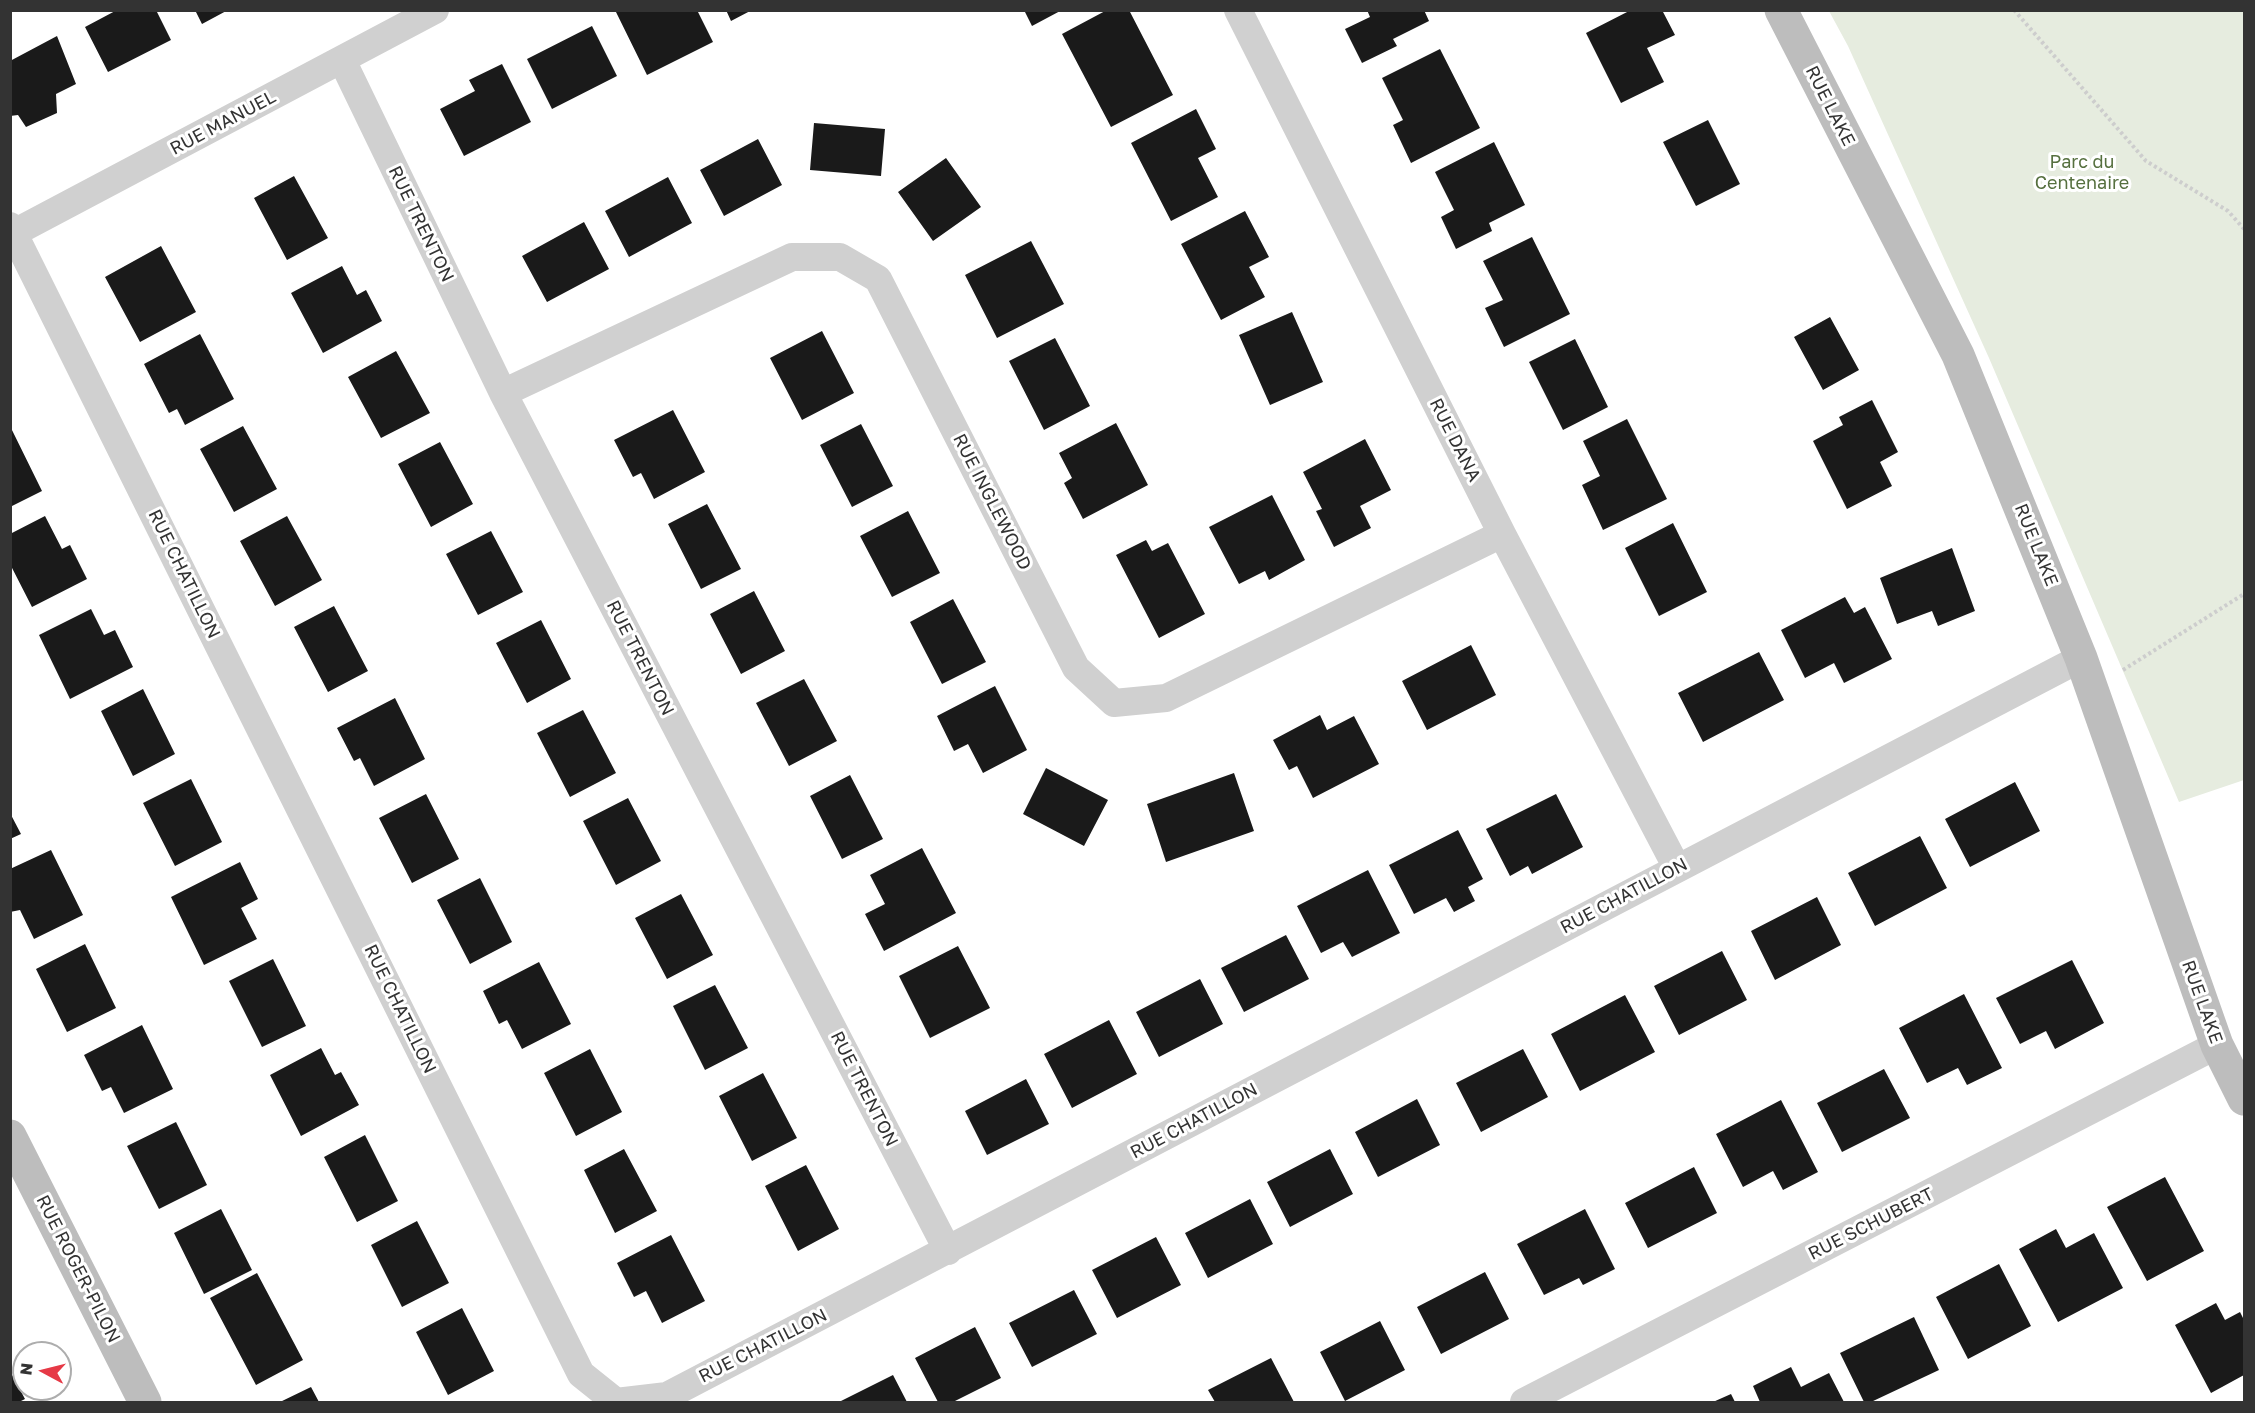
<!DOCTYPE html>
<html>
<head>
<meta charset="utf-8">
<style>
  body { margin:0 }
  #map { position:relative; width:2255px; height:1413px; overflow:hidden; background:#fff; font-family:"Golos Text",sans-serif }
  canvas { display:block }
  .frame { position:absolute; inset:0; border:12px solid #333; pointer-events:none }
  .north { position:absolute; left:12px; top:1341px; width:60px; height:60px; box-sizing:border-box; background:#fff; border:2px solid #adadad; border-radius:50%; rotate:277deg; font-size:16px; font-weight:700; line-height:24px; text-align:center; color:#333 }
  .north::after { content:''; display:block; margin:auto; width:21px; height:27px; background:#e63946; clip-path:polygon(50% 0,100% 100%,50% 72%,0 100%) }
</style>
</head>
<body>
<div id="map">
<canvas width="2255" height="1413"></canvas>
<div class="frame"></div>
<div class="north">N</div>
</div>
<script>
const ctx = document.querySelector('canvas').getContext('2d');
ctx.lineJoin = 'round';
function fillPath(path, color) { ctx.fillStyle = color; ctx.fill(path, 'evenodd'); }
const poly = rows => new Path2D(rows.map(r => 'M' + r).join(''));
function trace(path, color, width, dash) { ctx.strokeStyle = color; ctx.lineWidth = width; ctx.lineCap = dash ? 'butt' : 'round'; ctx.setLineDash(dash || []); ctx.stroke(path); }
function drawText(font, color, halo, rows, align = 'center') {
  ctx.font = font + ' "Golos Text",sans-serif'; ctx.lineWidth = 6; ctx.setLineDash([]); ctx.textBaseline = 'middle'; ctx.strokeStyle = halo; ctx.fillStyle = color; for (const [text, x, y, turn = 0] of rows) {
    ctx.save(); ctx.translate(x, y); ctx.rotate((+turn || 0) * Math.PI / 180); ctx.textAlign = isNaN(turn) ? turn : align; if (halo) ctx.strokeText(text, 0, 0); ctx.fillText(text, 0, 0); ctx.restore();
  }
}
fillPath(poly([
  [1829,11,2244,11,2244,780,2179,802,1989,358,1848,46]
]), '#e6ecdf');
fillPath(poly([
  [117,10,156,10,171,40,108,72,85,27],
  [195,10,228,10,202,24],
  [615,10,697,10,713,42,647,75],
  [726,10,752,10,731,21],
  [1024,10,1062,10,1032,26],
  [1107,10,1129,10,1173,95,1111,127,1062,34],
  [1367,10,1424,10,1429,21,1393,39,1397,46,1362,63,1345,29,1370,17],
  [1631,10,1662,10,1675,35,1647,48,1664,82,1621,103,1586,33],
  [592,26,617,76,552,109,527,59],
  [57,36,76,84,56,94,57,113,26,127,18,115,10,116,10,61],
  [1440,49,1480,128,1411,163,1393,125,1403,120,1382,78],
  [502,64,531,122,464,156,440,109,475,91,469,80],
  [1196,109,1216,149,1198,158,1218,197,1171,221,1131,143],
  [1708,120,1740,184,1696,206,1663,142],
  [814,123,885,129,881,176,810,170],
  [758,139,782,185,724,216,700,170],
  [1494,142,1525,205,1489,223,1492,231,1456,249,1441,217,1454,210,1435,172],
  [946,158,981,207,933,241,898,192],
  [294,176,328,238,287,260,254,198],
  [668,177,692,223,629,257,605,211],
  [1245,211,1269,257,1249,267,1265,297,1221,320,1181,244],
  [584,222,609,269,547,302,522,256],
  [1532,237,1570,314,1504,347,1485,308,1503,300,1483,261],
  [1031,241,1064,304,997,338,965,275],
  [161,246,196,312,140,342,105,277],
  [342,266,357,295,366,290,382,321,323,353,291,293],
  [1292,312,1323,382,1270,405,1239,335],
  [1830,317,1859,370,1823,390,1794,337],
  [822,331,854,393,802,420,770,358],
  [200,334,234,399,185,425,177,409,169,413,144,364],
  [1055,338,1090,406,1044,430,1009,361],
  [1575,339,1608,407,1563,430,1529,362],
  [396,351,430,413,381,438,348,377],
  [1872,400,1898,452,1880,462,1892,486,1847,509,1813,441,1843,425,1839,417],
  [673,410,705,472,654,499,641,473,633,477,614,440],
  [1627,419,1667,499,1603,530,1582,485,1600,476,1583,441],
  [1116,423,1148,485,1083,519,1064,483,1072,478,1059,453],
  [861,424,893,486,852,507,820,445],
  [10,426,42,491,10,507],
  [243,426,277,489,234,512,200,449],
  [1365,439,1391,490,1360,506,1371,528,1334,547,1316,511,1322,509,1303,472],
  [440,442,473,504,431,527,398,464],
  [1272,495,1305,560,1269,580,1265,571,1239,584,1209,527],
  [707,504,741,569,701,589,668,524],
  [908,511,940,573,892,597,860,536],
  [45,516,62,549,70,545,87,579,32,607,10,564,10,534],
  [287,516,322,580,275,606,240,541],
  [1673,523,1707,592,1659,616,1625,548],
  [491,531,523,592,478,615,446,554],
  [1146,540,1152,551,1168,543,1205,614,1159,638,1116,555],
  [1952,548,1975,611,1938,626,1932,611,1897,624,1880,578],
  [754,591,785,651,741,674,710,614],
  [1845,597,1854,613,1865,607,1892,659,1844,683,1834,663,1805,678,1781,630],
  [953,599,986,662,942,684,910,622],
  [334,606,368,671,328,692,294,627],
  [91,609,104,635,115,630,133,667,70,699,39,635],
  [541,620,571,679,527,703,496,643],
  [1471,645,1496,695,1427,730,1402,681],
  [1759,652,1784,700,1703,742,1678,693],
  [804,679,837,741,789,766,756,703],
  [995,686,1027,750,983,773,968,744,954,751,937,716],
  [143,689,175,754,133,776,101,711],
  [395,698,425,759,374,786,360,758,354,761,337,728],
  [583,710,616,773,570,797,537,733],
  [1320,715,1327,730,1354,716,1379,764,1313,798,1297,766,1289,770,1273,740],
  [1046,768,1108,800,1084,846,1023,814],
  [1234,773,1254,831,1166,862,1147,804],
  [850,775,883,839,842,859,810,796],
  [191,779,222,842,175,866,143,803],
  [2015,782,2040,831,1970,867,1945,819],
  [426,794,459,859,412,883,379,818],
  [1556,794,1583,847,1532,874,1528,866,1510,876,1486,829],
  [628,798,661,861,616,885,583,821],
  [10,813,21,834,10,839],
  [1458,830,1483,879,1468,887,1475,901,1454,912,1446,898,1414,914,1389,865],
  [1920,836,1947,888,1875,926,1848,873],
  [922,848,956,913,884,951,865,914,885,904,870,875],
  [51,850,83,915,34,939,20,910,10,912,10,869],
  [240,862,258,899,241,908,257,939,204,965,171,897],
  [1368,870,1400,933,1352,957,1343,942,1321,953,1297,906],
  [480,878,512,942,470,964,437,900],
  [681,894,713,955,667,979,635,918],
  [1817,897,1841,945,1775,980,1751,931],
  [1286,935,1309,979,1244,1012,1221,968],
  [85,944,116,1008,67,1032,36,969],
  [958,946,990,1008,930,1038,899,976],
  [1722,951,1747,1000,1679,1035,1654,986],
  [273,959,306,1026,262,1047,229,981],
  [2072,960,2104,1023,2055,1049,2046,1031,2020,1044,1996,998],
  [539,962,571,1024,522,1049,507,1020,499,1024,483,991],
  [1200,979,1223,1024,1159,1057,1136,1012],
  [715,985,748,1048,705,1070,673,1006],
  [1964,994,2002,1068,1967,1085,1958,1068,1927,1083,1899,1028],
  [1625,995,1655,1052,1580,1091,1551,1034],
  [1109,1020,1137,1074,1072,1108,1044,1054],
  [142,1025,173,1089,124,1113,111,1087,102,1091,84,1055],
  [321,1048,335,1075,341,1072,359,1105,301,1136,270,1075],
  [590,1049,622,1112,576,1136,544,1073],
  [1523,1049,1548,1097,1481,1132,1456,1083],
  [1884,1069,1910,1118,1842,1152,1817,1103],
  [763,1073,797,1138,752,1161,719,1096],
  [1026,1079,1049,1124,987,1155,965,1111],
  [1417,1099,1440,1145,1378,1177,1355,1132],
  [1781,1100,1818,1172,1783,1190,1773,1171,1743,1187,1716,1134],
  [176,1122,207,1185,159,1209,127,1146],
  [365,1135,398,1201,357,1222,324,1157],
  [624,1149,657,1211,615,1233,584,1170],
  [1330,1149,1353,1194,1290,1227,1267,1182],
  [806,1165,839,1229,798,1251,765,1186],
  [1694,1167,1717,1213,1648,1248,1625,1203],
  [2165,1177,2204,1251,2147,1281,2107,1207],
  [1250,1199,1273,1244,1208,1278,1185,1233],
  [221,1209,252,1270,204,1294,174,1233],
  [1585,1209,1615,1269,1583,1285,1579,1278,1544,1295,1517,1244],
  [417,1221,449,1283,402,1307,371,1245],
  [2056,1229,2066,1248,2094,1233,2123,1288,2058,1322,2019,1249],
  [671,1235,705,1301,662,1323,646,1291,634,1297,617,1263],
  [1156,1237,1181,1285,1117,1318,1092,1270],
  [1999,1264,2031,1326,1968,1359,1936,1297],
  [1485,1272,1509,1319,1441,1354,1417,1307],
  [257,1273,303,1360,256,1385,210,1298],
  [1074,1290,1097,1334,1032,1367,1009,1323],
  [2216,1303,2225,1320,2240,1312,2244,1320,2244,1375,2211,1393,2175,1325],
  [462,1308,494,1371,448,1395,416,1332],
  [1914,1317,1939,1370,1871,1402,1864,1402,1840,1353],
  [1380,1321,1405,1370,1345,1401,1320,1352],
  [975,1327,1001,1378,953,1402,938,1402,915,1358],
  [1271,1358,1294,1402,1215,1402,1208,1390],
  [1791,1367,1801,1387,1829,1373,1844,1402,1760,1402,1753,1386],
  [10,1371,25,1399,19,1402,10,1402],
  [893,1375,907,1402,839,1402],
  [311,1387,319,1402,280,1402],
  [1731,1394,1735,1402,1713,1402]
]), '#1a1a1a');
trace(poly([
  [2014,10,2146,161,2228,211,2244,229],
  [2123,670,2244,594]
]), '#cdcdcd', 4, [3, 3]);
trace(poly([
  [1238,10,1502,534,1677,868],
  [342,60,503,393,948,1251],
  [10,226,581,1374,616,1402,667,1396,2081,658],
  [10,235,435,10],
  [503,393,792,257,840,257,878,279,1076,668,1114,703,1166,698,1502,534],
  [1524,1402,2217,1045]
]), '#d0d0d0', 28);
trace(poly([
  [1781,10,1958,355,2081,658,2217,1045,2244,1099],
  [10,1136,145,1402]
]), '#bdbdbd', 33);
drawText('18px', '#333', '#fff', [
  ["RUE LAKE",1830,106,63],
  ["RUE MANUEL",223,123,-28],
  ["RUE TRENTON",421,224,64],
  ["RUE DANA",1455,440,63],
  ["RUE INGLEWOOD",992,502,63],
  ["RUE LAKE",2036,545,68],
  ["RUE CHATILLON",184,574,64],
  ["RUE TRENTON",640,658,63],
  ["RUE CHATILLON",1624,896,-28],
  ["RUE LAKE",2202,1002,70],
  ["RUE CHATILLON",400,1009,64],
  ["RUE TRENTON",864,1089,63],
  ["RUE CHATILLON",1194,1121,-28],
  ["RUE SCHUBERT",1871,1224,-27],
  ["RUE ROGER-PILON",78,1269,63],
  ["RUE CHATILLON",763,1346,-27]
]);
drawText('18px', '#56703f', '#fff', [
  ["Parc du",2082,162],
  ["Centenaire",2082,183]
]);
</script>
</body>
</html>
